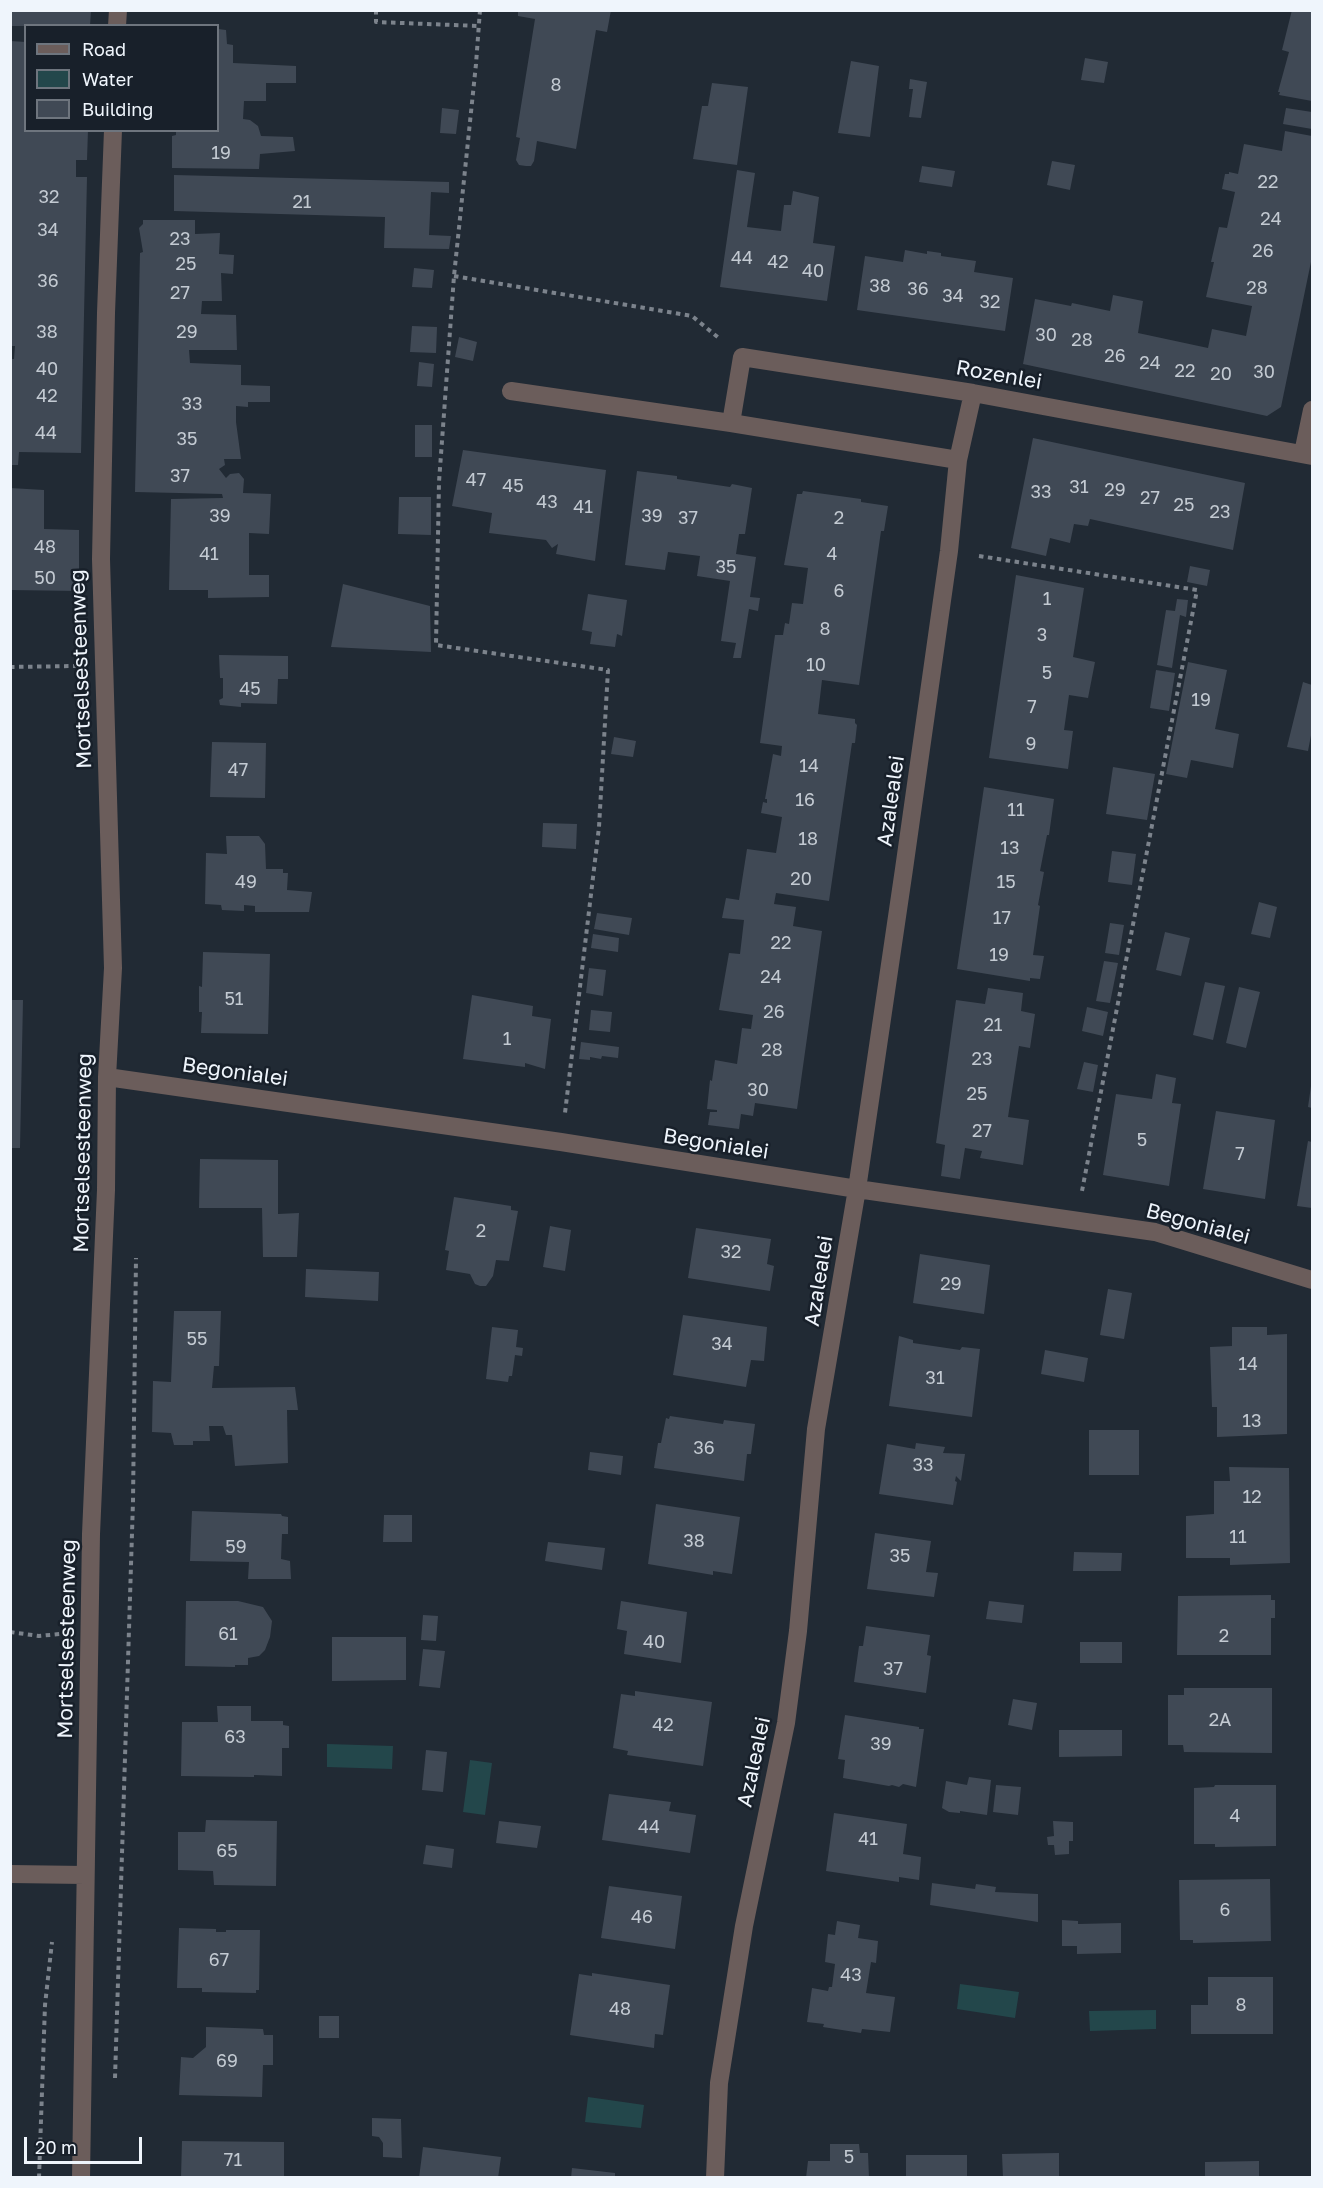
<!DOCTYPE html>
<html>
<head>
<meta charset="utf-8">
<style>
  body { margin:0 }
  #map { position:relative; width:1323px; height:2188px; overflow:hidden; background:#212a34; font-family:"Golos Text",sans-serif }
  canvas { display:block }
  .frame { position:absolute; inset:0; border:12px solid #eff5fc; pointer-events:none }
  .legend { position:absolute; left:24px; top:24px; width:195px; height:108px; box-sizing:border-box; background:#18202a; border:2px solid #6e757e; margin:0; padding:8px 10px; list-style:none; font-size:18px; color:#eff5fc }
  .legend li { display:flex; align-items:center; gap:12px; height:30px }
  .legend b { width:30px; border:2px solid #6e757e }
  .scale { position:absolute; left:24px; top:2137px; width:118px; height:27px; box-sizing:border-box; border:3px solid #eff5fc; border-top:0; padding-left:8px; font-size:18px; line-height:21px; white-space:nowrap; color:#eff5fc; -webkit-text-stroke:4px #18202a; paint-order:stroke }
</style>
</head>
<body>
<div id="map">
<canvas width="1323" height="2188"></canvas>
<div class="frame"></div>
<ul class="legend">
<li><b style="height:8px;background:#6b5d5b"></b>Road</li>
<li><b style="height:16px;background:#23474b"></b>Water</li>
<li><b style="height:16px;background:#404955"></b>Building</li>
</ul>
<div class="scale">20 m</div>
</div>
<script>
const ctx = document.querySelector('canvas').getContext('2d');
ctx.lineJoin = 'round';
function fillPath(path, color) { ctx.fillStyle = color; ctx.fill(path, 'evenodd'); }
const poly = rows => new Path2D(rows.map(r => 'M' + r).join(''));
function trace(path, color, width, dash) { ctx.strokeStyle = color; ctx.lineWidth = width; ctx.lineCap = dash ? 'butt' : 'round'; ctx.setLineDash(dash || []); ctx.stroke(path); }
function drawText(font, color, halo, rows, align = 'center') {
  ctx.font = font + ' "Golos Text",sans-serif'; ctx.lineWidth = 5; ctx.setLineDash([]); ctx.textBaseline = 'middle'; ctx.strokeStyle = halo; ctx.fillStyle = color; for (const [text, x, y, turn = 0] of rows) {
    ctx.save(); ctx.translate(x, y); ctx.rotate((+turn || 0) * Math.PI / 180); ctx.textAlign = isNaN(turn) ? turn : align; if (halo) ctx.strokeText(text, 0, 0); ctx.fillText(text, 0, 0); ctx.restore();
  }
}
fillPath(poly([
  [327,1744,393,1746,392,1769,327,1767],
  [470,1760,492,1763,485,1815,463,1812],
  [960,1984,1019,1992,1015,2018,957,2009],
  [1156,2010,1156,2029,1090,2031,1089,2011],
  [588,2097,644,2105,641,2128,585,2122]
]), '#23474b');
fillPath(poly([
  [10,10,91,10,90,26,10,26],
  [518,10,611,10,607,32,596,30,576,149,537,141,534,161,531,166,526,166,519,165,516,160,520,138,516,137,535,19,518,16],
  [1292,10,1312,10,1312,101,1279,95,1280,92,1278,92,1289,52,1282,50],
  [218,29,226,30,227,44,233,45,233,63,296,66,296,83,266,83,266,101,244,101,243,119,250,120,258,126,261,136,293,137,295,151,260,154,259,169,172,168,172,136,176,135,176,130,218,130],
  [10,41,26,42,26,130,88,130,87,160,76,160,76,177,87,177,81,453,19,452,18,465,10,465,10,359,14,359,15,346,10,346],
  [1085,58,1108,62,1104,83,1081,80],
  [851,61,879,66,870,137,838,133],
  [910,79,927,82,921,118,909,117,913,89,909,89],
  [712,83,748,87,737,165,693,159,702,106,708,106],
  [442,108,459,110,456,134,440,133],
  [1286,108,1312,112,1312,129,1283,124],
  [1285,131,1312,136,1312,257,1281,407,1267,416,1023,364,1035,299,1071,306,1072,303,1110,311,1113,295,1143,301,1138,333,1208,348,1212,329,1246,336,1252,306,1206,297,1214,262,1211,262,1219,227,1227,228,1235,192,1222,189,1225,174,1229,174,1229,172,1238,174,1244,144,1282,151],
  [1052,161,1075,165,1070,190,1047,185],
  [922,166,955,171,952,187,919,182],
  [737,170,755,173,747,227,781,231,784,205,791,205,793,191,819,197,813,243,835,246,827,301,720,287],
  [174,175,449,182,449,193,431,192,429,235,451,236,449,249,384,248,385,217,174,211],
  [143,220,195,220,195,234,220,233,219,254,234,255,233,274,221,273,222,301,202,301,201,314,236,315,237,350,189,350,190,363,241,365,241,385,270,386,270,402,248,402,248,407,236,406,236,422,241,459,224,459,225,465,219,469,226,478,230,474,239,473,244,479,243,493,271,494,269,534,249,533,249,575,269,575,269,597,208,598,208,590,169,590,171,499,223,498,222,494,135,492,140,253,143,252,139,228,143,224],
  [905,250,927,254,927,251,941,253,941,256,976,261,974,272,1013,278,1005,331,857,310,865,256,903,262],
  [414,268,434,270,432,288,412,287],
  [412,326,437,327,436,353,410,352],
  [459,337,477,342,473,361,455,357],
  [419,362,434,364,432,387,417,386],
  [415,425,432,425,432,457,415,457],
  [1033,438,1245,483,1233,550,1090,519,1088,526,1074,524,1070,543,1050,538,1046,556,1011,548],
  [463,450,606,470,595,561,556,554,558,544,552,548,546,540,489,533,492,513,452,506],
  [637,471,677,476,677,479,730,487,732,484,752,488,745,534,739,534,736,554,756,557,750,597,760,598,758,611,749,609,741,658,733,658,736,643,721,641,730,581,697,576,700,556,668,552,665,570,625,565],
  [10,488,44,490,44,529,79,530,79,591,10,590],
  [803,491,861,499,861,502,888,506,884,531,881,531,859,685,822,680,818,714,855,719,855,723,857,725,855,743,852,743,829,901,776,893,774,904,796,907,793,926,822,931,797,1109,755,1103,753,1116,741,1114,739,1129,708,1125,710,1112,717,1112,717,1110,707,1109,710,1080,712,1081,715,1060,737,1064,742,1028,751,1029,753,1015,719,1010,729,953,740,954,744,920,722,918,726,898,739,900,747,849,776,853,782,817,761,813,763,802,767,803,767,799,765,799,773,754,781,756,782,746,760,743,775,635,783,635,785,623,789,624,792,603,803,604,808,568,784,565,797,494,802,494],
  [399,497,431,497,431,535,398,534],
  [1190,566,1210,570,1207,586,1187,582],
  [1016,575,1084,588,1073,657,1095,662,1088,698,1069,695,1064,730,1073,731,1068,769,989,758],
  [343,584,430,606,431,652,331,647],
  [588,594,627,600,622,636,617,634,615,647,590,644,592,632,582,630],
  [1177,599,1188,600,1186,617,1180,615,1172,668,1157,665,1166,610,1175,611],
  [219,655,288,656,288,679,278,679,277,704,241,703,241,707,220,705,219,700,223,698,223,678,220,678],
  [1188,662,1227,670,1215,729,1239,734,1233,768,1191,760,1187,778,1166,774],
  [1156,670,1175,673,1169,711,1150,708],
  [1303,682,1312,685,1312,730,1308,751,1287,747],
  [614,737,636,741,633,757,611,754],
  [212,742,266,743,265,798,210,797],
  [1113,767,1155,774,1147,820,1106,814],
  [984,787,1054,799,1049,835,1047,835,1040,871,1044,872,1038,905,1040,906,1033,955,1044,956,1040,979,1030,978,1030,981,957,969],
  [543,823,577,824,576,849,542,847],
  [226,836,259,836,265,844,266,869,283,869,283,873,288,873,287,890,312,892,309,912,255,912,255,906,244,905,244,911,222,910,221,905,205,904,206,853,227,854],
  [1112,851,1136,854,1132,885,1108,882],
  [1259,902,1277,907,1270,938,1251,934],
  [597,913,632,918,629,935,594,929],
  [1110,923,1124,925,1119,955,1105,953],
  [1165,932,1190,938,1181,976,1156,970],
  [593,934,619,938,618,952,591,948],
  [203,952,270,954,268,1034,201,1033,202,1012,199,1012,199,986,202,987],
  [1104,961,1118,963,1110,1003,1096,1001],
  [589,968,606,970,603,996,586,993],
  [1205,982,1225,986,1213,1040,1193,1035],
  [1239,987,1260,992,1246,1048,1226,1043],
  [988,988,1023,993,1021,1011,1035,1014,1030,1048,1019,1046,1008,1117,1029,1120,1023,1165,980,1158,982,1151,965,1148,960,1179,941,1176,945,1145,936,1143,956,1000,985,1004],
  [472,995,533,1006,532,1016,551,1019,545,1069,525,1063,525,1067,463,1059],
  [10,1000,23,1000,20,1148,10,1148],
  [1087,1007,1108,1012,1103,1036,1082,1031],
  [591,1010,612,1012,610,1032,589,1030],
  [581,1042,619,1047,618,1058,602,1056,601,1059,590,1057,590,1060,579,1059],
  [1084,1062,1098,1065,1093,1092,1077,1089],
  [1156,1074,1176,1078,1172,1103,1181,1104,1169,1186,1103,1175,1116,1094,1152,1099],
  [1311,1086,1312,1086,1312,1108,1308,1107],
  [1216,1111,1275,1120,1265,1199,1203,1189],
  [1308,1141,1312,1142,1312,1208,1297,1206],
  [200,1159,278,1160,278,1214,299,1213,297,1257,263,1257,262,1208,199,1208],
  [454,1197,511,1206,511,1210,518,1211,509,1261,496,1260,493,1276,486,1286,480,1286,475,1284,470,1274,446,1270,449,1251,445,1250],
  [550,1226,571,1230,565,1271,543,1267],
  [696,1228,771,1239,767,1264,774,1266,770,1291,688,1278],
  [920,1254,990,1265,984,1314,913,1303],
  [306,1269,379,1272,378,1301,305,1297],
  [1108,1289,1132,1293,1124,1339,1100,1335],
  [174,1311,221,1311,219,1366,214,1366,212,1388,295,1387,298,1410,287,1410,288,1463,235,1466,232,1435,226,1435,223,1426,209,1426,210,1441,193,1441,193,1445,174,1445,171,1433,152,1432,153,1381,171,1382],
  [683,1315,767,1327,764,1361,751,1360,746,1387,673,1375],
  [492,1327,518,1330,516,1347,523,1348,522,1356,515,1355,512,1376,509,1376,508,1382,486,1379],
  [1232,1327,1267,1327,1267,1335,1287,1334,1287,1434,1217,1437,1217,1407,1212,1407,1210,1347,1232,1346],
  [899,1336,913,1340,913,1343,960,1350,962,1347,980,1349,972,1417,889,1406],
  [1045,1350,1088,1358,1084,1382,1041,1374],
  [670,1416,723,1424,724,1420,755,1424,751,1454,747,1454,744,1481,654,1468,658,1443,661,1443,666,1418,669,1419],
  [1089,1430,1139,1430,1139,1475,1089,1475],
  [916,1443,945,1447,943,1453,965,1454,961,1481,956,1476,955,1481,957,1482,953,1505,879,1494,887,1444,915,1449],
  [590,1452,623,1456,621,1475,588,1470],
  [1229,1467,1289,1468,1290,1563,1230,1565,1230,1558,1186,1558,1186,1516,1214,1514,1214,1481,1230,1481],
  [656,1504,740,1517,732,1574,713,1571,713,1575,648,1564],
  [192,1511,281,1514,282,1516,288,1517,288,1534,282,1534,281,1559,290,1561,291,1579,248,1579,249,1562,190,1561],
  [384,1515,412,1515,412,1542,383,1542],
  [875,1533,931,1541,926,1572,938,1573,934,1597,867,1589],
  [548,1542,605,1548,602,1570,545,1561],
  [1074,1552,1122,1553,1121,1571,1073,1571],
  [1271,1595,1271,1600,1275,1600,1275,1618,1271,1618,1271,1655,1177,1655,1178,1596],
  [186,1601,238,1601,263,1607,272,1621,270,1637,265,1650,259,1656,248,1658,248,1665,235,1665,235,1667,185,1666],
  [621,1601,687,1612,681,1663,624,1654,627,1631,617,1629],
  [989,1601,1024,1605,1022,1623,986,1619],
  [423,1615,438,1616,436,1641,421,1640],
  [866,1626,930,1635,927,1655,931,1656,926,1693,854,1682,859,1646,863,1646],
  [332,1637,406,1637,406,1680,332,1681],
  [1080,1642,1122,1642,1122,1663,1080,1663],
  [423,1649,445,1651,440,1688,419,1686],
  [1184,1688,1272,1688,1272,1753,1184,1752,1183,1745,1168,1745,1168,1695,1184,1695],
  [635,1691,712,1702,703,1766,627,1755,628,1751,613,1748,621,1694,635,1696],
  [1013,1699,1037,1703,1032,1730,1008,1725],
  [217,1706,251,1706,251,1721,283,1721,283,1725,289,1726,289,1748,282,1748,282,1776,254,1775,254,1777,181,1776,182,1722,218,1722],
  [845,1715,919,1727,919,1729,924,1729,916,1787,903,1784,899,1787,892,1785,889,1786,843,1778,845,1760,838,1759],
  [1059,1730,1122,1730,1122,1756,1059,1757],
  [426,1750,447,1752,443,1792,422,1790],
  [969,1777,991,1780,987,1815,960,1811,960,1813,949,1812,942,1808,946,1781,967,1785],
  [996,1785,1021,1787,1018,1815,993,1812],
  [1215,1785,1276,1785,1276,1846,1215,1847,1215,1844,1194,1844,1194,1788,1214,1787],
  [609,1794,671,1802,669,1811,696,1815,690,1853,602,1840],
  [834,1813,907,1824,903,1854,921,1857,919,1880,899,1877,899,1882,826,1871],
  [206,1820,277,1821,276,1886,214,1885,213,1871,178,1870,178,1832,205,1832],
  [499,1821,541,1826,537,1848,496,1843],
  [1053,1821,1073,1822,1073,1841,1069,1841,1069,1854,1055,1855,1054,1845,1048,1845,1047,1837,1054,1836],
  [426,1845,454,1849,452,1868,423,1864],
  [1270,1879,1271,1941,1193,1943,1193,1940,1180,1940,1179,1880],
  [932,1883,975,1889,976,1884,996,1887,995,1892,1038,1894,1038,1922,930,1905],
  [609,1886,682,1896,675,1949,601,1938],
  [1062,1920,1078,1921,1078,1924,1121,1923,1121,1953,1077,1954,1077,1946,1062,1946],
  [837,1921,860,1925,858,1938,878,1941,876,1963,871,1962,866,1993,895,1997,890,2032,862,2029,861,2033,823,2027,824,2024,807,2022,812,1988,828,1991,829,1987,832,1987,835,1964,825,1962,828,1934,835,1935],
  [179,1928,216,1929,216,1932,226,1932,226,1930,260,1930,259,1990,256,1990,256,1993,202,1992,202,1988,177,1988],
  [592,1973,670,1985,663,2035,655,2034,654,2048,570,2035,579,1974,592,1976],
  [1208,1977,1273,1977,1273,2034,1191,2034,1191,2005,1208,2005],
  [319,2016,339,2016,339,2038,319,2038],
  [206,2027,263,2029,264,2035,273,2035,273,2065,263,2065,262,2097,179,2095,181,2057,193,2058,206,2047],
  [372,2118,401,2119,402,2158,383,2157,383,2143,379,2137,372,2136],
  [182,2141,284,2142,284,2178,181,2178],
  [830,2144,859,2144,860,2153,868,2153,869,2178,806,2178,808,2161,830,2161],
  [423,2147,501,2157,498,2178,419,2178],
  [1059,2153,1059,2178,1003,2178,1002,2154],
  [906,2155,967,2155,967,2178,906,2178],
  [1259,2161,1259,2178,1205,2178,1205,2162],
  [572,2168,615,2173,615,2178,571,2178]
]), '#404955');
trace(poly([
  [376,10,376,22,479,26],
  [480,10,476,64,454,276,439,482,436,645,608,670,599,827,565,1113],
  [454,276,692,316,720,339],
  [979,556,1197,590,1082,1191],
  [10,667,76,666],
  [10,1632,39,1636,60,1634],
  [115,2078,133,1501,136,1258],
  [39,2178,45,2005,52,1942]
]), '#7c838c', 4, [4.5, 4.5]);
trace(poly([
  [117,26,118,10],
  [511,391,731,423],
  [1303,453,1312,410],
  [958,460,731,423,742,357,973,393,1312,456],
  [107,1077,561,1142,857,1189,1155,1232,1312,1280],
  [10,1874,85,1875],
  [81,2178,91,1534,106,1190,107,1077,113,968,101,559,106,313,113,130],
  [715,2178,719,2083,744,1926,786,1723,798,1631,816,1429,857,1189,904,869,949,551,958,460,973,393]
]), '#6b5d5b', 18);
drawText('18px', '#c3cad2', null, [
  ["8",556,85],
  ["19",221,153],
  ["22",1268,182],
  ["32",49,197],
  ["21",302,202],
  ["24",1271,219],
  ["34",48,230],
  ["23",180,239],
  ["26",1263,251],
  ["44",742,258],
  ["42",778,262],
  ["25",186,264],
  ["40",813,271],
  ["36",48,281],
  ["38",880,286],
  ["28",1257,288],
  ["36",918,289],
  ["27",180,293],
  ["34",953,296],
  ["32",990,302],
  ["38",47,332],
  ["29",187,332],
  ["30",1046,335],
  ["28",1082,340],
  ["26",1115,356],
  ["24",1150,363],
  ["40",47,369],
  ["22",1185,371],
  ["30",1264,372],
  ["20",1221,374],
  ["42",47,396],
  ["33",192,404],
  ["44",46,433],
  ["35",187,439],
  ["37",180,476],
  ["47",476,480],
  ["45",513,486],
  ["31",1079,487],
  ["29",1115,490],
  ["33",1041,492],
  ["27",1150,498],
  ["43",547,502],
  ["25",1184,505],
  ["41",583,507],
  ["23",1220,512],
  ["39",220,516],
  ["39",652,516],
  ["37",688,518],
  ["2",839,518],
  ["48",45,547],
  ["41",209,554],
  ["4",832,554],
  ["35",726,567],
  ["50",45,578],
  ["6",839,591],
  ["1",1047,599],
  ["8",825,629],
  ["3",1042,635],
  ["10",816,665],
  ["5",1047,673],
  ["45",250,689],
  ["19",1201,700],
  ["7",1032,707],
  ["9",1031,744],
  ["14",809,766],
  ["47",238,770],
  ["16",805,800],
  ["11",1016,810],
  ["18",808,839],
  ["13",1010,848],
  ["20",801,879],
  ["49",246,882],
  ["15",1006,882],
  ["17",1002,918],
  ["22",781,943],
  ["19",999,955],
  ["24",771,977],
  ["51",234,999],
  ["26",774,1012],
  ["21",993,1025],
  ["1",507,1039],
  ["28",772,1050],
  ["23",982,1059],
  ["30",758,1090],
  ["25",977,1094],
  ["27",982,1131],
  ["5",1142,1140],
  ["7",1240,1154],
  ["2",481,1231],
  ["32",731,1252],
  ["29",951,1284],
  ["55",197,1339],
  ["34",722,1344],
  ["14",1248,1364],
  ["31",935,1378],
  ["13",1252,1421],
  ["36",704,1448],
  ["33",923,1465],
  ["12",1252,1497],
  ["11",1238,1537],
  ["38",694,1541],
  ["59",236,1547],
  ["35",900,1556],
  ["61",228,1634],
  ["2",1224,1636],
  ["40",654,1642],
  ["37",893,1669],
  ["2A",1220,1720],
  ["42",663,1725],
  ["63",235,1737],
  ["39",881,1744],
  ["4",1235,1816],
  ["44",649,1827],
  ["41",868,1839],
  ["65",227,1851],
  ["6",1225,1910],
  ["46",642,1917],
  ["67",219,1960],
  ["43",851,1975],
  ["8",1241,2005],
  ["48",620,2009],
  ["69",227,2061],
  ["5",849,2157],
  ["71",233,2160]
]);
drawText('21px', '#eff5fc', '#18202a', [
  ["Rozenlei",999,375,10],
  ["Mortselsesteenweg",81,669,-92],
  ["Azalealei",891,801,-82],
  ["Begonialei",235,1072,8],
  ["Begonialei",716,1144,9],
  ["Mortselsesteenweg",83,1153,-89],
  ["Begonialei",1198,1224,15],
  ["Azalealei",819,1281,-81],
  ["Mortselsesteenweg",67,1639,-89],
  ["Azalealei",754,1762,-78]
]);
</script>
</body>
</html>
